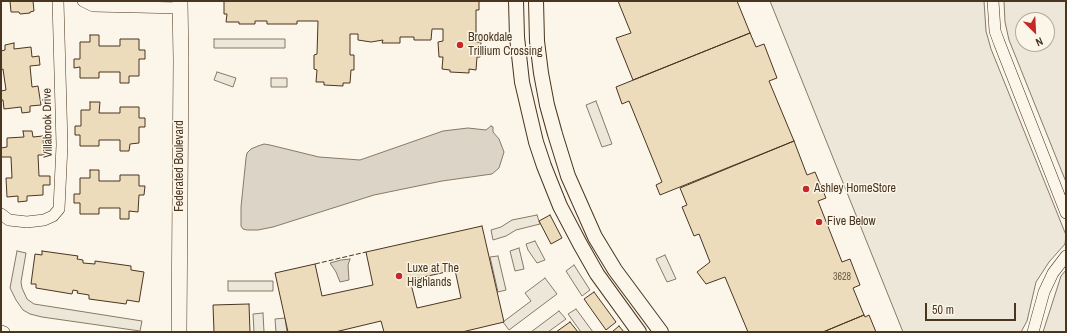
<!DOCTYPE html>
<html>
<head>
<meta charset="utf-8">
<style>
  body { margin:0 }
  #map { position:relative; width:1067px; height:333px; overflow:hidden; background:#fbf6e9; font-family:"Archivo Narrow",sans-serif }
  canvas { display:block }
  .frame { position:absolute; inset:0; border:2px solid #4a3520; pointer-events:none }
  .north { position:absolute; left:1015px; top:12px; width:40px; height:40px; box-sizing:border-box; background:#fbf6e9; border:1px solid #b4a999; border-radius:50%; rotate:156deg; font-size:11px; font-weight:700; line-height:16px; text-align:center; color:#4a3520 }
  .north::after { content:''; display:block; margin:auto; width:14px; height:18px; background:#c62828; clip-path:polygon(50% 0,100% 100%,50% 72%,0 100%) }
  .scale { position:absolute; left:925px; top:303px; width:91px; height:18px; box-sizing:border-box; border:2px solid #4a3520; border-top:0; padding-left:5px; font-size:12px; line-height:14px; white-space:nowrap; color:#4a3520; -webkit-text-stroke:3px #fbf6e9; paint-order:stroke }
</style>
</head>
<body>
<div id="map">
<canvas width="1067" height="333"></canvas>
<div class="frame"></div>
<div class="north">N</div>
<div class="scale">50 m</div>
</div>
<script>
const ctx = document.querySelector('canvas').getContext('2d');
ctx.lineJoin = 'round';
function fillPath(path, color) { ctx.fillStyle = color; ctx.fill(path, 'evenodd'); }
const poly = rows => new Path2D(rows.map(r => 'M' + r).join(''));
function trace(path, color, width, dash) { ctx.strokeStyle = color; ctx.lineWidth = width; ctx.lineCap = dash ? 'butt' : 'round'; ctx.setLineDash(dash || []); ctx.stroke(path); }
function drawText(font, color, halo, rows, align = 'center') {
  ctx.font = font + ' "Archivo Narrow",sans-serif'; ctx.lineWidth = 3; ctx.setLineDash([]); ctx.textBaseline = 'middle'; ctx.strokeStyle = halo; ctx.fillStyle = color; for (const [text, x, y, turn = 0] of rows) {
    ctx.save(); ctx.translate(x, y); ctx.rotate((+turn || 0) * Math.PI / 180); ctx.textAlign = isNaN(turn) ? turn : align; if (halo) ctx.strokeText(text, 0, 0); ctx.fillText(text, 0, 0); ctx.restore();
  }
}
const parking = poly([
  [770,1,984,1,986,31,991,49,1066,235,1065,244,1049,262,1036,282,1027,321,1021,332,903,332,770,1],
  [1004,1,1066,1,1066,182,1009,40,1005,22,1004,1],
  [1023,20,1047,20,1047,44,1023,44,1023,20],
  [214,39,285,39,285,48,214,48,214,39],
  [217,72,236,78,233,87,214,80,217,72],
  [271,78,287,78,287,87,271,87,271,78],
  [596,101,612,144,602,147,586,105,596,101],
  [537,215,540,224,516,230,506,236,493,240,491,230,501,227,512,220,537,215],
  [535,241,545,260,537,263,528,250,526,244,535,241],
  [519,248,524,269,515,271,510,251,519,248],
  [17,251,26,253,21,282,22,288,27,299,34,304,142,321,140,331,42,317,30,314,23,310,16,300,10,288,17,251],
  [665,255,676,279,667,282,656,259,665,255],
  [498,256,506,290,498,292,490,257,498,256],
  [574,265,590,290,582,296,566,271,574,265],
  [1066,270,1066,332,1043,332,1061,276,1066,270],
  [545,278,557,294,509,330,503,322,531,301,525,293,545,278],
  [228,281,273,281,273,291,228,291,228,281],
  [576,309,593,332,581,332,568,314,576,309],
  [559,311,566,319,548,332,531,332,559,311],
  [263,313,264,332,254,332,253,314,263,313],
  [285,318,287,332,276,332,275,319,285,318]
]);
fillPath(parking, '#ede7d9');
trace(parking, '#887966', 1);
const water = poly([
  [491,126,493,127,493,132,499,139,504,152,499,168,492,174,442,181,374,195,273,227,258,230,247,230,243,229,241,226,241,207,246,158,247,153,251,149,258,146,264,144,270,145,319,157,360,160,443,131,468,128,486,130,491,126],
  [350,259,348,265,349,280,340,282,336,272,330,263,341,260,350,259]
]);
fillPath(water, '#dcd4c6');
trace(water, '#887966', 1);
const building = poly([
  [10,1,33,1,34,11,30,12,30,13,20,14,19,12,11,12,10,1],
  [224,1,479,1,479,10,476,10,476,42,481,42,480,57,477,57,476,70,469,69,469,73,450,72,450,70,442,69,443,57,439,57,438,42,443,41,443,29,432,29,431,40,414,40,414,37,400,37,400,43,382,43,383,40,371,42,358,40,358,34,350,34,350,55,354,55,354,70,351,70,350,83,343,83,343,86,324,85,324,82,316,82,317,70,314,69,314,55,317,54,318,21,297,21,297,24,267,24,267,21,255,21,255,24,239,24,239,22,226,22,227,14,224,14,224,1],
  [618,1,737,1,750,33,633,80,616,38,631,33,618,1],
  [750,33,756,47,764,44,777,78,769,81,794,141,660,195,656,185,662,182,629,101,622,104,616,87,750,33],
  [90,35,99,35,99,46,120,46,120,39,139,39,139,50,145,50,145,59,139,59,139,76,129,76,129,83,120,83,120,72,99,72,99,78,80,78,80,67,74,68,74,59,80,59,80,42,90,42,90,35],
  [14,43,14,49,31,47,32,57,39,56,40,65,30,66,32,87,38,86,41,105,30,106,30,112,22,113,21,107,4,109,3,100,1,100,1,91,6,90,3,69,1,70,1,51,5,50,5,45,14,43],
  [90,102,100,102,99,113,120,113,120,107,139,107,139,118,145,118,145,127,139,127,139,143,130,144,129,151,120,151,120,140,99,140,99,146,80,146,80,135,75,135,75,126,81,126,81,110,90,110,90,102],
  [23,131,32,131,33,137,43,136,44,155,38,155,39,176,50,176,50,185,43,185,43,195,27,196,27,201,18,202,18,196,7,197,6,178,12,178,11,157,1,157,1,148,7,147,7,138,24,137,23,131],
  [794,141,807,175,815,172,826,198,818,201,842,262,850,259,860,285,853,288,864,315,823,332,748,332,725,277,706,284,697,272,710,262,699,234,694,236,682,207,687,205,680,188,794,141],
  [90,170,99,170,99,181,120,181,120,175,139,175,139,186,145,186,144,195,139,195,138,212,129,211,129,219,120,219,120,208,99,208,99,214,80,214,80,203,74,203,74,194,80,194,80,178,90,178,90,170],
  [550,215,562,238,551,244,539,221,550,215],
  [482,226,504,322,462,332,384,332,381,321,335,332,288,332,275,273,315,264,322,296,373,285,366,252,482,226],
  [455,270,461,298,417,308,410,280,455,270],
  [42,251,78,256,77,259,83,260,83,263,95,264,95,261,131,266,131,270,144,272,139,302,127,300,126,304,89,299,89,295,77,293,78,291,73,290,72,294,36,288,36,284,31,284,35,254,42,255,42,251],
  [594,292,616,322,606,330,584,299,594,292],
  [249,304,250,332,214,332,213,305,249,304],
  [864,315,865,317,869,315,876,332,823,332,864,315],
  [570,322,578,332,556,332,570,322],
  [619,326,624,332,612,332,619,326]
]);
fillPath(building, '#ecdcbc');
trace(building, '#4a3520', 1);
const minor = poly([
  [83,1,93,6,180,8],
  [993,1,995,31,999,42,1066,213],
  [1,214,9,220,27,222,44,220,53,216,59,209,62,145,58,1],
  [1,331,4,332],
  [1033,332,1044,292,1053,273,1066,256]
]);
const tertiary = poly([
  [516,1,517,37,522,82,536,142,544,166,560,206,580,244,597,274,639,332],
  [536,1,537,41,541,73,547,105,555,134,568,176,595,237,615,270,661,332]
]);
const secondary = poly([
  [179,332,181,60,180,1]
]);
trace(minor, '#4a3520', 12);
trace(tertiary, '#4a3520', 16);
trace(secondary, '#4a3520', 16);
trace(minor, '#fbf6e9', 11);
trace(tertiary, '#fbf6e9', 14);
trace(secondary, '#fbf6e9', 15);
trace(poly([
  [315,264,366,252]
]), '#4a3520', 1, [5, 2]);
for (const [x, y, r, color] of [
  [460,45,4,"#c62828"],
  [806,189,4,"#c62828"],
  [819,222,4,"#c62828"],
  [399,276,4,"#c62828"]
]) { const dot = new Path2D(); dot.arc(x, y, r, 0, 2 * Math.PI); ctx.fillStyle = color; ctx.fill(dot); trace(dot, '#fbf6e9', 1.5); }
drawText('10px', '#725f47', null, [
  ["3628",842,277]
]);
drawText('12px', '#4a3520', '#fbf6e9', [
  ["Brookdale",468,38],
  ["Trillium Crossing",468,52],
  ["Ashley HomeStore",814,189],
  ["Five Below",827,222],
  ["Luxe at The",407,269],
  ["Highlands",407,283]
], 'left');
drawText('12px', '#4a3520', '#fbf6e9', [
  ["Villabrook Drive",48,123,-91],
  ["Federated Boulevard",180,166,-90]
]);
</script>
</body>
</html>
